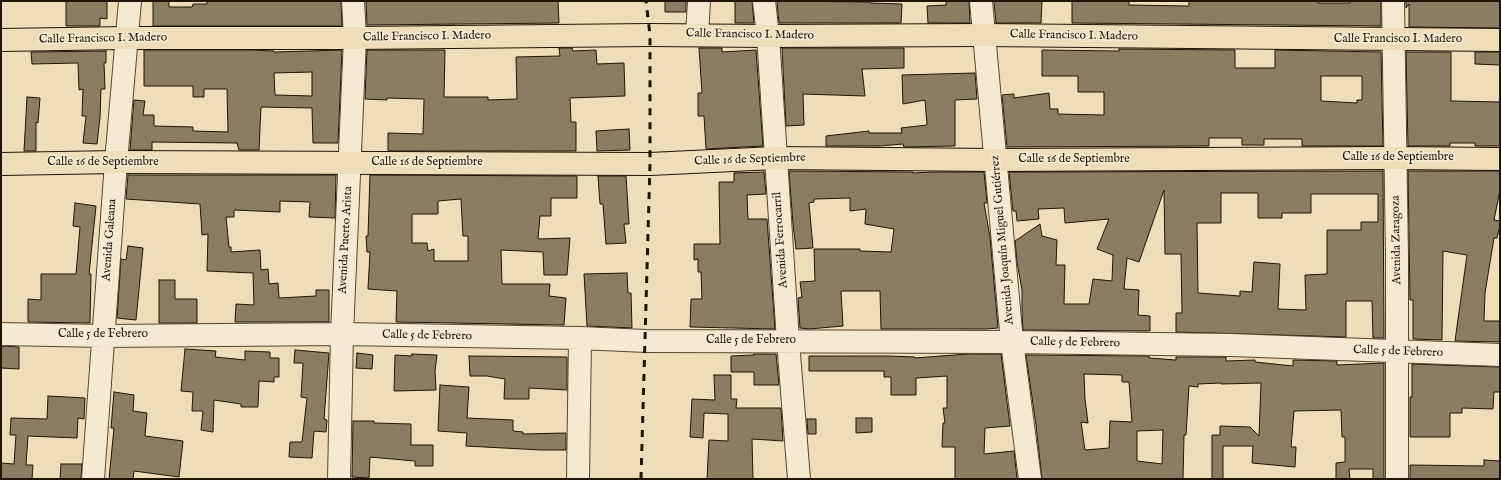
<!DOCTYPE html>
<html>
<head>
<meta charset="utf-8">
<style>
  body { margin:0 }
  #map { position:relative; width:1501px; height:480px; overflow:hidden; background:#eeddb8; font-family:"IM FELL English",serif }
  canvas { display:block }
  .frame { position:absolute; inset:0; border:2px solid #201405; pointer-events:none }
</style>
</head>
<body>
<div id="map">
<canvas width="1501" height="480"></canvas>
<div class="frame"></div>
</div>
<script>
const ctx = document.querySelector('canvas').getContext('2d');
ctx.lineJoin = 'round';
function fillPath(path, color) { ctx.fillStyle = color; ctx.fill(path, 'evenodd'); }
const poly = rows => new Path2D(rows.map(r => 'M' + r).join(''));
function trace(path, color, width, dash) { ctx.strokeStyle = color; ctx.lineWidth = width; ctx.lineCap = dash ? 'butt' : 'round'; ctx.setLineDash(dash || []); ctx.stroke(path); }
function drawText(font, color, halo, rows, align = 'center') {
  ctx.font = font + ' "IM FELL English",serif'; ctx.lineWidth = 3.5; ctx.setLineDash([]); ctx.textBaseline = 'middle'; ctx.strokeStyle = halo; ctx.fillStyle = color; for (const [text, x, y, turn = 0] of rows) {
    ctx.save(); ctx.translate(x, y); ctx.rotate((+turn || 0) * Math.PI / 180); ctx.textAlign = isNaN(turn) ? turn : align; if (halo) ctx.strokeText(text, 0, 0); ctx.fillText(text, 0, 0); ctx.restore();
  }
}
const building = poly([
  [66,1,107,1,107,19,100,18,100,26,66,26,66,1],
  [153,1,169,1,169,7,192,7,193,4,207,4,207,1,341,1,342,26,153,26,153,1],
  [366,1,558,1,559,23,367,25,366,1],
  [665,1,686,1,686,12,665,12,665,1],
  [735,1,752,1,754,23,735,23,735,1],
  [777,1,870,2,870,3,902,4,901,23,779,23,777,1],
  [946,1,969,1,970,23,928,23,927,6,946,5,946,1],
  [994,1,1042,1,1041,23,996,23,994,1],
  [1072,1,1129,1,1129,5,1189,6,1189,1,1318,1,1318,3,1350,3,1350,1,1381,1,1381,26,1072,23,1072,1],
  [1406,1,1500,1,1500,28,1409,27,1409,4,1406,8,1406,1],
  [559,48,572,48,573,51,596,50,597,64,624,63,625,96,570,98,571,122,576,122,576,151,388,151,388,133,423,134,424,99,387,98,387,100,365,99,367,50,445,50,444,97,488,97,488,100,517,99,516,57,560,56,559,48],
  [699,48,722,48,722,52,756,50,763,146,706,149,704,116,698,116,698,93,702,93,699,48],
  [782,48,904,48,904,68,862,69,865,96,803,94,804,125,786,126,782,48],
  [1119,49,1235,50,1235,68,1275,68,1275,50,1381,52,1383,146,1302,146,1302,139,1264,139,1264,145,1242,145,1242,138,1209,138,1209,146,1007,147,1002,95,1014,94,1014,98,1049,93,1050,109,1058,109,1058,114,1104,115,1104,92,1078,92,1078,76,1042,76,1042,50,1119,51,1119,49],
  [1321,76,1362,76,1362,100,1357,100,1357,103,1321,101,1321,76],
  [144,50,253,50,274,51,274,52,342,50,338,143,313,143,312,108,261,107,259,150,239,150,237,143,152,142,152,150,130,150,134,100,145,101,143,115,154,115,154,126,193,127,193,131,228,132,227,89,204,89,204,97,193,97,193,86,144,86,144,50],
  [312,72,312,96,275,95,274,73,312,72],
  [106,51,106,63,104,63,105,89,101,89,100,117,97,144,83,143,86,116,82,116,83,89,79,90,78,63,32,64,31,52,106,51],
  [1406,52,1451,52,1451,101,1500,102,1500,146,1475,146,1475,143,1450,143,1450,146,1408,146,1406,52],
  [1475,52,1500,52,1500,65,1475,64,1475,52],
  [975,73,977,99,955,100,955,146,904,147,903,144,880,146,826,146,826,136,869,131,869,133,902,133,901,128,927,125,925,100,903,104,902,75,975,73],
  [27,97,40,98,38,123,36,122,36,151,24,151,27,97],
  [629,129,630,150,597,151,596,131,629,129],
  [790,171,913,172,913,173,933,172,984,172,987,203,984,203,990,237,998,328,986,329,881,329,880,291,841,291,843,326,809,329,800,328,798,298,802,297,800,282,815,281,814,249,860,249,860,251,891,252,894,229,865,224,866,209,850,211,850,198,814,199,814,202,809,203,813,248,796,249,793,224,789,172,790,171],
  [1383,171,1384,338,1373,338,1372,301,1346,301,1346,337,1176,332,1176,313,1182,313,1181,254,1165,254,1164,190,1139,262,1127,258,1124,289,1139,290,1138,315,1150,316,1150,331,1023,330,1022,313,1022,290,1017,262,1015,241,1040,224,1042,236,1057,240,1056,265,1065,265,1064,304,1089,304,1093,279,1112,281,1113,255,1097,249,1109,219,1065,223,1064,208,1038,209,1039,219,1017,221,1016,211,1013,211,1009,172,1383,171],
  [1221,193,1258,193,1258,218,1282,218,1282,213,1311,213,1311,194,1378,194,1378,222,1361,222,1361,230,1327,230,1327,274,1305,275,1306,310,1278,309,1280,264,1254,262,1252,292,1240,291,1240,296,1198,293,1197,223,1221,223,1221,193],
  [1408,171,1500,171,1500,190,1494,220,1500,221,1500,225,1497,238,1494,238,1485,293,1484,321,1500,321,1500,342,1455,341,1467,255,1443,251,1442,340,1413,339,1413,300,1410,300,1408,171],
  [764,172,766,194,747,195,748,219,767,219,775,329,690,327,691,299,702,299,701,272,698,272,698,259,694,260,694,244,720,244,719,182,734,182,734,173,764,172],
  [128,175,336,175,335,218,309,217,310,202,280,201,280,212,234,210,234,217,226,217,229,247,231,247,231,252,260,250,261,270,268,269,269,284,278,283,279,298,316,296,316,290,329,290,329,322,235,322,236,304,254,305,253,273,207,271,208,234,202,235,200,204,126,199,128,175],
  [370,175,577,176,577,198,551,198,551,216,540,216,538,239,570,238,567,275,544,275,543,252,501,250,502,284,550,284,549,296,566,298,564,325,396,322,397,291,368,289,370,252,367,252,366,236,368,236,370,175],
  [461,199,463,236,468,236,468,261,434,261,434,249,428,251,427,243,412,243,412,214,438,214,438,201,461,199],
  [598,176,626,176,629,224,624,224,626,243,606,244,603,204,600,204,598,176],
  [75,203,96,206,89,274,91,274,90,323,28,322,28,299,41,300,41,274,76,274,80,227,73,226,75,203],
  [128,246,143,248,136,320,117,318,121,259,126,260,128,246],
  [627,273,628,293,631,293,632,328,587,326,584,274,627,273],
  [159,280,175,280,175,299,197,299,197,323,159,323,159,280],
  [1,346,19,347,19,369,1,368,1,346],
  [185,349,216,351,215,357,245,360,245,351,270,352,270,358,279,358,279,377,274,377,274,382,259,381,258,407,241,407,241,404,214,400,213,432,201,430,203,411,192,411,193,392,181,391,185,349],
  [295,350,329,353,324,419,327,420,326,432,314,431,312,458,289,457,290,442,302,442,307,398,301,397,303,363,294,363,295,350],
  [357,353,373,355,372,369,356,368,357,353],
  [412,354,437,355,435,371,436,390,394,391,395,355,412,356,412,354],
  [754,354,776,354,779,385,754,385,754,372,731,372,731,356,754,355,754,354],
  [967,354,1001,354,1010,426,985,428,984,454,1014,451,1017,479,955,479,955,447,942,447,943,423,945,423,943,408,947,408,947,376,916,378,916,395,891,395,891,377,884,377,884,371,809,371,809,356,889,356,915,357,915,358,967,354],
  [1026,355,1149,356,1149,358,1176,360,1176,357,1226,357,1226,361,1255,360,1255,362,1293,366,1293,360,1337,361,1337,365,1384,363,1384,479,1373,479,1373,469,1349,469,1350,479,1336,479,1336,463,1345,462,1345,437,1342,437,1341,410,1294,411,1291,447,1296,447,1295,467,1252,463,1253,446,1223,446,1223,479,1212,479,1212,435,1220,435,1220,426,1250,427,1259,436,1261,383,1221,384,1221,383,1198,384,1198,387,1189,386,1186,435,1184,435,1183,479,1042,479,1036,425,1026,355],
  [1084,374,1122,375,1122,382,1129,382,1132,422,1110,421,1109,448,1085,450,1081,422,1088,423,1085,399,1084,374],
  [1163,430,1162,464,1137,461,1137,431,1163,430],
  [469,356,567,357,567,390,529,388,529,399,504,399,505,379,487,376,470,376,469,356],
  [1412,364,1500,367,1500,392,1494,392,1493,409,1462,408,1462,413,1450,413,1450,437,1410,437,1410,397,1412,397,1412,364],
  [714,375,731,375,731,399,737,399,736,408,781,408,783,441,752,439,753,479,707,479,709,440,728,441,728,414,704,413,703,438,690,437,692,399,715,400,714,375],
  [440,385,469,387,467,418,513,420,513,431,523,432,523,434,566,433,566,450,541,450,466,446,467,433,438,431,440,385],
  [114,392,134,395,133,411,147,413,145,436,183,441,179,477,134,471,133,479,109,479,114,428,111,428,114,392],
  [48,396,85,398,84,419,78,418,77,438,28,436,26,465,33,465,32,479,1,479,1,463,14,464,16,435,10,435,11,418,47,419,48,396],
  [856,418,872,418,872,432,856,433,856,418],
  [807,419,816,419,816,434,808,434,807,419],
  [353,421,374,421,374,423,411,424,411,445,433,445,433,466,415,466,415,461,370,457,369,478,352,477,353,421],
  [1484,460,1500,461,1500,479,1410,479,1410,465,1484,466,1484,460],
  [61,464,82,464,81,479,60,479,61,464]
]);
fillPath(building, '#8b7d62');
trace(building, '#201405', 1);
const minor = poly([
  [764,1,768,36,788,341,799,479],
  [981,1,1012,342,1030,479],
  [1393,1,1397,256,1397,479],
  [697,35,699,1],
  [1,334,103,336,342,334,580,338,646,341,1012,342,1231,345,1500,355],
  [93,479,116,162,130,1],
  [339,479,342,334,355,38,353,1],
  [578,479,580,338]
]);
const major = poly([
  [1,40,126,38,355,38,650,35,768,36,984,35,1500,40],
  [1,164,116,162,650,164,775,158,995,160,1395,158,1500,159]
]);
trace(minor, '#544632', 24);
trace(major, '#201405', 24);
trace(minor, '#f4e9d1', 22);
trace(major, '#eeddb8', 22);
trace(poly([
  [641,479,650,164,650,35,646,1]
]), '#201405', 3, [7, 7]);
drawText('12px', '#201405', '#f4e9d1', [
  ["Calle Francisco I. Madero",750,35,1],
  ["Calle Francisco I. Madero",1074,36,1],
  ["Calle Francisco I. Madero",427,37,-1],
  ["Calle Francisco I. Madero",103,39,-1],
  ["Calle Francisco I. Madero",1398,40],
  ["Calle 16 de Septiembre",1398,158],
  ["Calle 16 de Septiembre",750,160,-2],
  ["Calle 16 de Septiembre",1074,160],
  ["Calle 16 de Septiembre",103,163],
  ["Calle 16 de Septiembre",427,163],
  ["Avenida Galeana",110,240,-86],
  ["Avenida Puerto Arista",346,240,-87],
  ["Avenida Ferrocarril",781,240,-94],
  ["Avenida Joaquín Miguel Gutiérrez",1003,240,-95],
  ["Avenida Zaragoza",1397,240,-91],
  ["Calle 5 de Febrero",103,335],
  ["Calle 5 de Febrero",427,336,1],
  ["Calle 5 de Febrero",751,341],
  ["Calle 5 de Febrero",1075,343,1],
  ["Calle 5 de Febrero",1398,352,2]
]);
</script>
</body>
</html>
